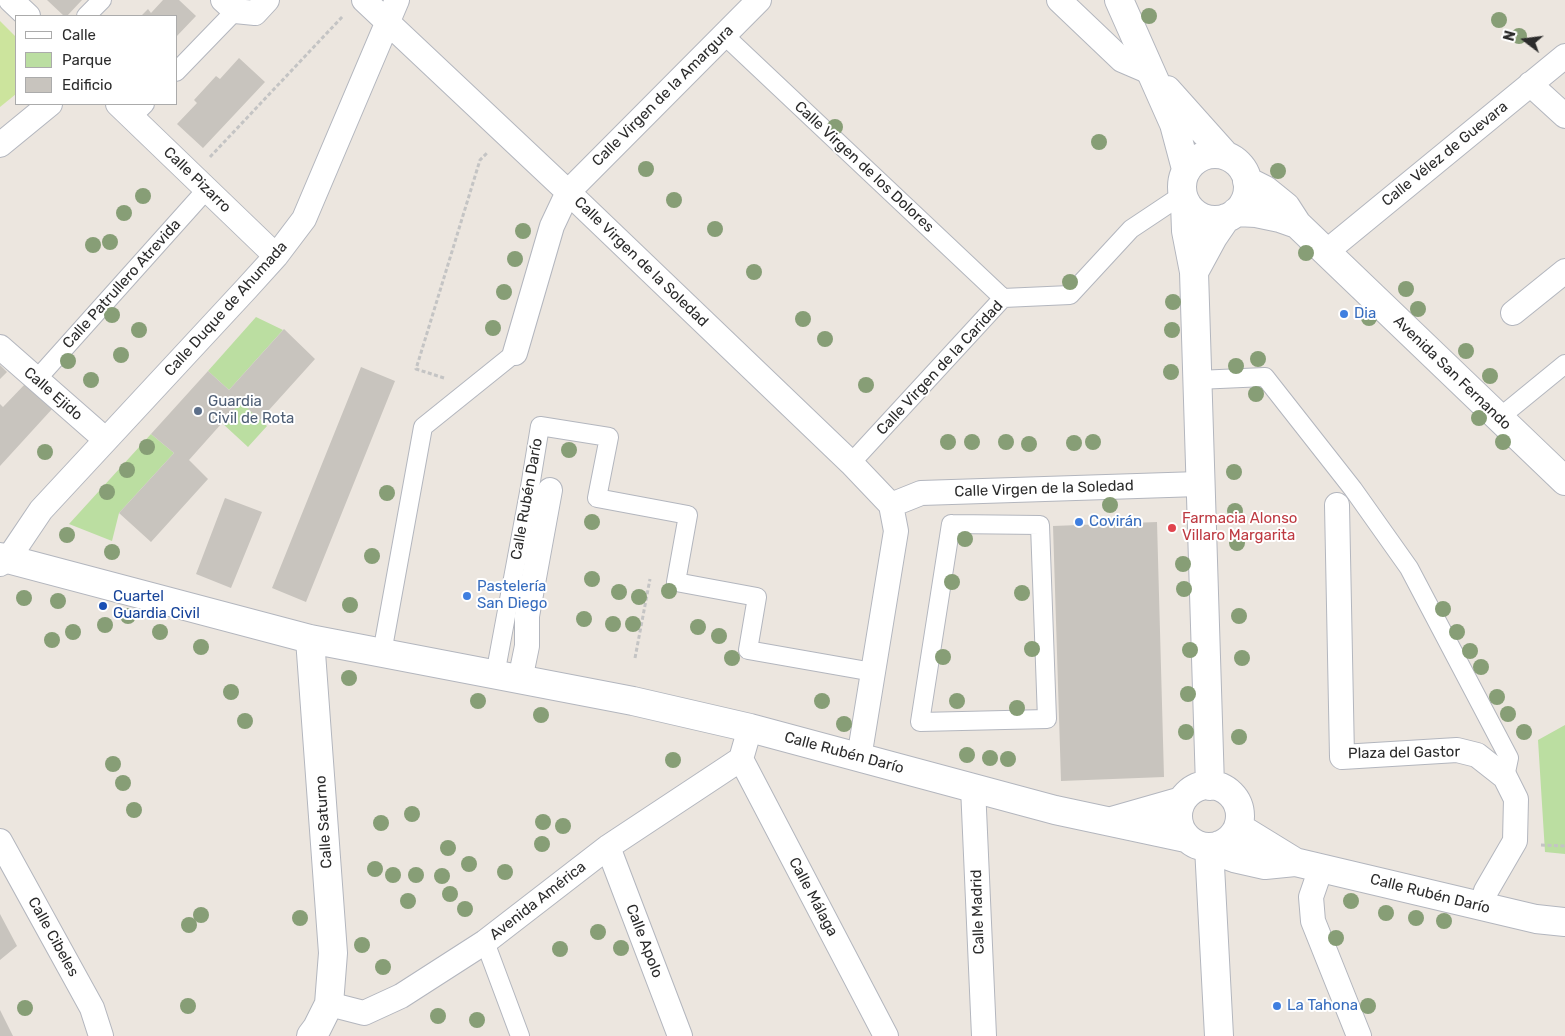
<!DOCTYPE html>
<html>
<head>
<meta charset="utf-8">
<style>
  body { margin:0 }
  #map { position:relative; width:1565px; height:1036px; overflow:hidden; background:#ece6df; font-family:Rubik,sans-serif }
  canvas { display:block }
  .legend { position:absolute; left:15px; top:15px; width:162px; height:90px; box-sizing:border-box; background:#fff; border:1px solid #ababab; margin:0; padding:6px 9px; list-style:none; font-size:15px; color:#2c2c2c }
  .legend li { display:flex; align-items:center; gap:10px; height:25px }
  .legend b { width:25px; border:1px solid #ababab }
  .north { position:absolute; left:1500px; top:15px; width:50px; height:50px; -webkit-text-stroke:4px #fff; paint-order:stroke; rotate:285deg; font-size:14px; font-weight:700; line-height:20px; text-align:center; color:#2c2c2c }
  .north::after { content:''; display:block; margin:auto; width:18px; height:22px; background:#2c2c2c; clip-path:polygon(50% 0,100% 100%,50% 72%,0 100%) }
</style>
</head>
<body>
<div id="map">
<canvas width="1565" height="1036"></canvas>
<ul class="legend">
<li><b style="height:6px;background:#fff"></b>Calle</li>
<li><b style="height:14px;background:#bbdea1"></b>Parque</li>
<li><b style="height:14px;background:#c8c4be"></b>Edificio</li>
</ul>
<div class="north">N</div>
</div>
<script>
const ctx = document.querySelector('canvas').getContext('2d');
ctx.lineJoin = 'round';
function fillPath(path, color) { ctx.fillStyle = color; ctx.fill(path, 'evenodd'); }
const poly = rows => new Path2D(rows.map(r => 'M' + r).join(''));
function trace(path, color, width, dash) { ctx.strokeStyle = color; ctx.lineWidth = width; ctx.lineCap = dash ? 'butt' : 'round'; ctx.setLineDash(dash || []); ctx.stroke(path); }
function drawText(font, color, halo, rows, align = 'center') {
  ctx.font = font + ' Rubik,sans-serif'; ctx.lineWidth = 4; ctx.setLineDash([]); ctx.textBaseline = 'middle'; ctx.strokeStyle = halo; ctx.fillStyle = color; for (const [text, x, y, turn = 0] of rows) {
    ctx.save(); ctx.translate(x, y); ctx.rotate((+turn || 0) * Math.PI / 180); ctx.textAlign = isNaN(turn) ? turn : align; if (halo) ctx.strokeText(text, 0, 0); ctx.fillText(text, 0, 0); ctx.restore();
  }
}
fillPath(poly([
  [256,317,283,330,229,390,208,371],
  [241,402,267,426,248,447,222,423],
  [151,434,174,453,119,513,112,541,69,524],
  [1565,725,1565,854,1545,852,1538,740]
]), '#bbdea1');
fillPath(poly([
  [0,21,16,37,16,94,0,107]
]), '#cce49d');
fillPath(poly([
  [47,0,82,0,67,16,64,16],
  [163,0,179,0,196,16,176,37,176,16,141,16,148,9,151,13],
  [239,58,265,82,203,148,177,124,197,103,194,100,216,76,220,79],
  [284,329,315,359,260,420,241,402,222,423,189,460,208,479,151,542,119,513,174,453,151,434,208,371,229,390],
  [0,365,7,372,0,379],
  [361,367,395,381,306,602,272,588],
  [26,383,53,408,0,466,0,404,3,407],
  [225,498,262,512,231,588,196,574],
  [1157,522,1164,777,1061,781,1053,526],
  [0,914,17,946,0,960],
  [0,1010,13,1036,0,1036]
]), '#c8c4be');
const pedestrian = poly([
  [86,16,102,0],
  [724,35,1003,298],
  [176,72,235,11],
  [132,117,145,104],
  [37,379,207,189],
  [1197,380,1265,377,1353,489,1409,568,1509,758,1505,777],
  [1499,418,1565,364],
  [851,463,1003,298,1070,295,1131,229,1182,195],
  [951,524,1040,525,1047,719,920,722,951,524],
  [382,653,423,427,515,353],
  [495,675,530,487,540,426,609,437,597,498,688,515,676,582,757,597,748,650,873,672],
  [485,942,520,1036]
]);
const minor = poly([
  [11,0,28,16],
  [223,0,235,11,255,13,267,0],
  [364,0,568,192,851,463,891,505,896,531,859,758],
  [1059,0,1122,60,1150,72],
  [1530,84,1565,116],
  [118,104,276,256],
  [0,145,50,104],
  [1326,252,1565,56],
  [1513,313,1565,271],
  [0,347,106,440],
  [515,353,552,226,568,192,759,0],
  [891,505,921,493,1199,484],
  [1337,505,1342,757,1457,750,1477,755,1505,777,1516,799,1515,841,1486,891,1481,907],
  [0,564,8,559,41,510,247,288,276,256,304,219,397,0],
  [520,680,527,646,527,616,550,490],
  [741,759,886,1036],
  [973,787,984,1036],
  [0,841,92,1008,101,1036],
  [608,847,680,1036],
  [1321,868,1311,897,1313,921,1359,1036],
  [329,1004,364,1013,401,996,485,942,608,847,741,759,750,728]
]);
const tertiary = poly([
  [1119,0,1174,124,1186,169],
  [1167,90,1226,156],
  '1182 187a33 33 0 1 1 66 0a33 33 0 1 1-66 0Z',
  [1247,181,1265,190,1286,207,1297,224,1565,481],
  [1185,203,1186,231,1194,272,1210,786],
  [1236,212,1256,213,1280,218,1297,224],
  [1194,272,1213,237,1226,218],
  [0,557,310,639,633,701,750,728,1055,810,1186,838],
  [310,639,333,953,329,1004,317,1028,311,1036],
  '1178 816a31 31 0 1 1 62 0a31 31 0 1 1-62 0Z',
  [1112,821,1182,801],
  [1238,827,1295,862,1536,919,1565,922],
  [1219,845,1226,855,1234,858,1265,865,1295,862],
  [1209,847,1219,1036]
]);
trace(pedestrian, '#b3b6be', 20);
trace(minor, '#b3b6be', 26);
trace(tertiary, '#b3b6be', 30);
trace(poly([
  [210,157,343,16],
  [444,378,416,369,480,160,488,152],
  [635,658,650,579],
  [1541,845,1565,846]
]), '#c4c4c4', 3, [4, 2.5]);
trace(pedestrian, '#fff', 18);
trace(minor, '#fff', 24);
trace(tertiary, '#fff', 28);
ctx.fillStyle = '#879e76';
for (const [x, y] of [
  [1149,16],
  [1499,20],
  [1519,36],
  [835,127],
  [1099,142],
  [646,169],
  [1278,171],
  [143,196],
  [674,200],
  [124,213],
  [715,229],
  [523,231],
  [110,242],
  [93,245],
  [1306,253],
  [515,259],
  [754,272],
  [1070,282],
  [1406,289],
  [504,292],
  [1173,302],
  [1418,309],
  [112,315],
  [1369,318],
  [803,319],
  [493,328],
  [139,330],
  [1172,330],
  [825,339],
  [1466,351],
  [121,355],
  [1258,359],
  [68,361],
  [1236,366],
  [1171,372],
  [1490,376],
  [91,380],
  [866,385],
  [1256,394],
  [1479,418],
  [948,442],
  [972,442],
  [1006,442],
  [1093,442],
  [1503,442],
  [1074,443],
  [1029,444],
  [147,447],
  [569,450],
  [45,452],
  [127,470],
  [1234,472],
  [107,492],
  [387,493],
  [1110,505],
  [1235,511],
  [592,522],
  [67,535],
  [965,539],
  [1237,543],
  [112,552],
  [372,556],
  [1183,564],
  [592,579],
  [952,582],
  [1184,589],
  [669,591],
  [619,592],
  [1022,593],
  [639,597],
  [24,598],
  [58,601],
  [350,605],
  [1443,609],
  [128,616],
  [1239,616],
  [584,619],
  [613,624],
  [633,624],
  [105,625],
  [698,627],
  [73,632],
  [160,632],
  [1457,632],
  [719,636],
  [52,640],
  [201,647],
  [1032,649],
  [1190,650],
  [1470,651],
  [943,657],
  [732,658],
  [1242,658],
  [1481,667],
  [349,678],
  [231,692],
  [1188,694],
  [1497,697],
  [478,701],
  [822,701],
  [957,701],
  [1017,708],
  [1508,714],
  [541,715],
  [245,721],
  [844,724],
  [1186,732],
  [1524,732],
  [1239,737],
  [967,755],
  [990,758],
  [1008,759],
  [673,760],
  [113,764],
  [123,783],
  [134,810],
  [412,814],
  [543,822],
  [381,823],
  [563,826],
  [542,844],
  [448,848],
  [469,864],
  [375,869],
  [505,872],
  [393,875],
  [416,875],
  [442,876],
  [450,894],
  [408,901],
  [1351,901],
  [465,909],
  [1386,913],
  [201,915],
  [300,918],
  [1416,918],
  [1444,921],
  [189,925],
  [598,932],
  [1336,938],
  [362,945],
  [621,948],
  [560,949],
  [383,967],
  [188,1006],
  [1368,1006],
  [25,1008],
  [438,1016],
  [477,1020]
]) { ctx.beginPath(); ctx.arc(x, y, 8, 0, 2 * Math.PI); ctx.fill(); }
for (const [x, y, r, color] of [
  [1344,314,5,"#3f7fe0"],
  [198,411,5,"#5c6f8a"],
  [1079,522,5,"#3f7fe0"],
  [1172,528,5,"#e0444e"],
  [467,596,5,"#3f7fe0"],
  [103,606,5,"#1a4fb4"],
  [1277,1006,5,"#3f7fe0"]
]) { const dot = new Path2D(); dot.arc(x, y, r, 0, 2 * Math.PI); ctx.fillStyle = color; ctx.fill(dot); trace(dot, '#fff', 2); }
drawText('15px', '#2c2c2c', '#fff', [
  ["Calle Virgen de la Amargura",663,96,-45],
  ["Calle Vélez de Guevara",1445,154,-39],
  ["Calle Virgen de los Dolores",864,167,43],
  ["Calle Pizarro",197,180,44],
  ["Calle Virgen de la Soledad",641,262,44],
  ["Calle Patrullero Atrevida",122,284,-48],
  ["Calle Duque de Ahumada",226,309,-48],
  ["Calle Virgen de la Caridad",940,368,-47],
  ["Avenida San Fernando",1452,373,44],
  ["Calle Ejido",53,394,41],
  ["Calle Virgen de la Soledad",1044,489,-2],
  ["Calle Rubén Darío",527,499,-80],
  ["Calle Rubén Darío",844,753,15],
  ["Plaza del Gastor",1404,753,-1],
  ["Calle Saturno",324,822,-94],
  ["Calle Rubén Darío",1430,894,14],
  ["Calle Málaga",813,897,62],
  ["Avenida América",538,901,-38],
  ["Calle Madrid",978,912,-92],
  ["Calle Cibeles",53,937,61],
  ["Calle Apolo",644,941,69]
]);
drawText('15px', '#366cbe', '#fff', [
  ["Dia",1354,314],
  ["Covirán",1089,522],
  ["Pastelería",477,587],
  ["San Diego",477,604],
  ["La Tahona",1287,1006]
], 'left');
drawText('15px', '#4e5e75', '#fff', [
  ["Guardia",208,402],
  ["Civil de Rota",208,419]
], 'left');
drawText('15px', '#be3a42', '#fff', [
  ["Farmacia Alonso",1182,519],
  ["Villaro Margarita",1182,536]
], 'left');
drawText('15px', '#164399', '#fff', [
  ["Cuartel",113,597],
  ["Guardia Civil",113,614]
], 'left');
</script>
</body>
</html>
